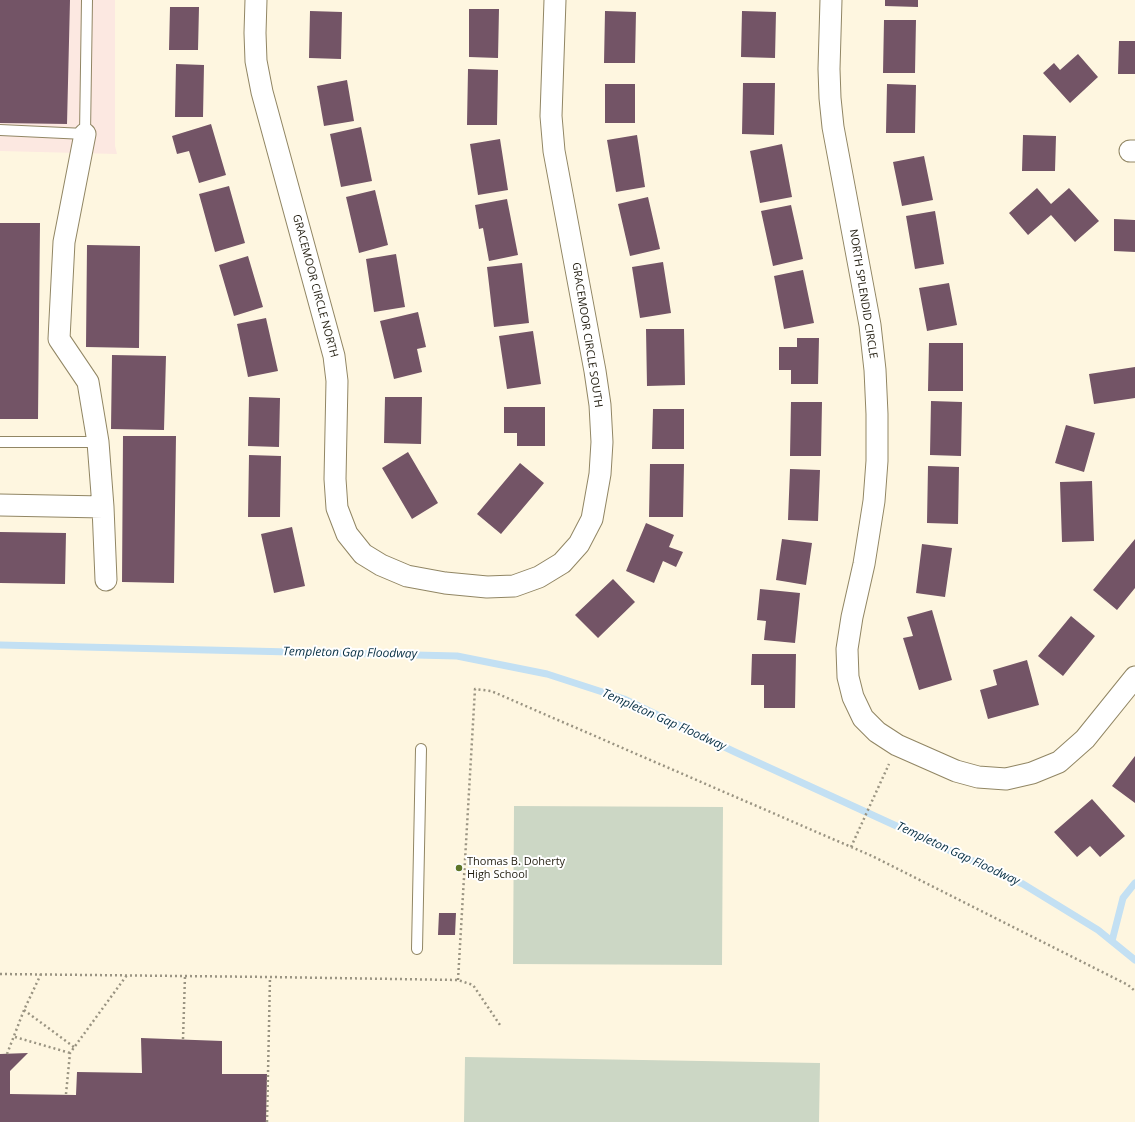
<!DOCTYPE html>
<html>
<head>
<meta charset="utf-8">
<style>
  body { margin:0 }
  canvas { display:block; background:#fef6e0 }
</style>
</head>
<body>
<canvas width="1135" height="1122"></canvas>
<script>
const ctx = document.querySelector('canvas').getContext('2d');
ctx.lineJoin = 'round';
function fillPath(path, color) { ctx.fillStyle = color; ctx.fill(path, 'evenodd'); }
const poly = rows => new Path2D(rows.map(r => 'M' + r).join(''));
function trace(path, color, width, dash) { ctx.strokeStyle = color; ctx.lineWidth = width; ctx.lineCap = dash ? 'butt' : 'round'; ctx.setLineDash(dash || []); ctx.stroke(path); }
function drawText(font, color, halo, rows, align = 'center') {
  ctx.font = font + ' "Open Sans",sans-serif'; ctx.lineWidth = 4; ctx.setLineDash([]); ctx.textBaseline = 'middle'; ctx.strokeStyle = halo; ctx.fillStyle = color; for (const [text, x, y, turn = 0] of rows) {
    ctx.save(); ctx.translate(x, y); ctx.rotate((+turn || 0) * Math.PI / 180); ctx.textAlign = isNaN(turn) ? turn : align; if (halo) ctx.strokeText(text, 0, 0); ctx.fillText(text, 0, 0); ctx.restore();
  }
}
fillPath(poly([
  [0,0,115,0,115,146,117,154,0,151]
]), '#fce8e1');
fillPath(poly([
  [514,806,723,807,722,965,513,964],
  [465,1057,820,1063,819,1122,464,1122]
]), '#ccd7c5');
trace(poly([
  [0,645,457,656,547,674,624,699,735,752,1023,884,1098,930,1135,960],
  [1112,941,1123,898,1135,883]
]), '#c3e0f3', 7);
fillPath(poly([
  [0,0,70,0,67,124,0,123],
  [885,0,918,0,918,7,885,6],
  [170,7,199,7,198,50,169,50],
  [469,9,499,9,498,58,469,57],
  [310,11,342,12,341,59,309,58],
  [605,11,636,12,635,63,604,63],
  [742,11,776,12,775,58,741,57],
  [884,20,916,20,915,73,883,73],
  [1119,41,1135,41,1135,74,1118,74],
  [1078,54,1098,77,1070,103,1043,73,1054,63,1060,70],
  [176,64,204,65,203,117,175,117],
  [468,69,498,70,497,125,467,125],
  [347,80,354,121,324,126,317,86],
  [743,83,775,83,774,135,742,134],
  [605,84,635,84,635,123,605,123],
  [887,84,916,85,915,133,886,133],
  [211,124,226,175,199,183,189,151,177,154,172,136],
  [361,127,372,181,341,187,330,134],
  [637,135,645,187,616,192,607,140],
  [1023,135,1056,136,1055,171,1022,171],
  [500,139,508,190,478,195,470,144],
  [782,144,792,197,760,203,750,151],
  [924,156,933,200,902,206,893,162],
  [229,186,245,243,215,252,199,194],
  [1037,188,1051,204,1069,188,1099,221,1075,242,1051,215,1028,235,1009,213],
  [375,190,388,245,359,253,346,197],
  [648,197,660,249,630,256,618,204],
  [507,199,518,255,489,261,483,228,479,229,475,205],
  [791,205,803,259,773,266,761,211],
  [935,211,944,264,915,269,906,216],
  [1114,219,1135,220,1135,252,1114,251],
  [0,223,40,223,38,419,0,419],
  [87,245,140,246,139,348,86,347],
  [396,254,405,307,374,312,366,259],
  [248,256,263,307,234,316,219,265],
  [663,262,671,313,640,318,632,267],
  [522,263,529,323,494,327,487,267],
  [803,270,814,323,784,329,774,276],
  [949,283,957,325,927,331,919,288],
  [418,312,426,347,417,349,422,372,394,379,380,321],
  [266,318,278,371,248,377,237,324],
  [646,329,684,329,685,385,647,386],
  [533,331,541,384,507,389,499,336],
  [797,338,819,338,818,384,791,384,791,370,779,370,779,347,797,347],
  [929,343,963,343,963,391,928,391],
  [112,355,166,356,164,430,111,429],
  [1135,367,1135,398,1094,404,1089,374],
  [249,397,280,398,279,447,248,446],
  [385,397,422,397,421,444,384,443],
  [931,401,962,402,961,456,930,455],
  [791,402,822,402,821,456,790,456],
  [504,407,545,407,545,446,517,446,517,433,504,433],
  [653,409,684,409,684,449,652,449],
  [1066,425,1095,433,1084,472,1055,463],
  [123,436,176,436,174,583,122,582],
  [408,452,438,503,412,519,382,468],
  [249,455,281,456,280,517,248,517],
  [520,463,544,483,501,534,477,514],
  [650,464,684,464,683,517,649,517],
  [928,466,959,467,958,524,927,523],
  [790,469,820,470,818,521,788,520],
  [1092,481,1094,541,1062,542,1060,482],
  [646,523,674,535,669,547,683,552,676,567,663,561,654,583,626,571],
  [292,527,305,586,274,593,261,534],
  [0,532,66,533,65,584,0,583],
  [782,539,812,543,806,585,776,580],
  [1135,539,1135,588,1117,610,1093,590],
  [922,544,952,548,945,597,916,593],
  [613,579,635,602,598,638,575,615],
  [760,589,800,593,795,643,764,640,766,621,757,620],
  [932,610,952,680,919,690,903,638,913,636,907,617],
  [1071,616,1095,636,1063,676,1038,656],
  [752,654,796,654,795,708,764,708,764,685,751,685],
  [1027,660,1039,705,988,719,980,690,997,685,993,670],
  [1135,756,1135,803,1112,786],
  [1092,799,1125,836,1100,857,1090,846,1077,857,1054,832],
  [439,913,456,913,455,935,438,935],
  [141,1038,222,1041,222,1074,267,1074,266,1122,0,1122,0,1054,28,1053,10,1071,10,1094,76,1095,77,1072,142,1073]
]), '#735466');
const lane = poly([
  [0,130,85,134,87,0],
  [0,442,98,442],
  [417,949,421,749]
]);
const street = poly([
  [256,0,255,33,256,61,262,92,334,356,337,381,335,479,337,508,347,534,363,554,381,565,407,576,445,583,487,587,514,586,539,577,562,563,579,544,592,519,600,474,602,442,600,405,595,371,554,151,551,116,555,0],
  [831,0,829,69,830,98,833,127,870,325,875,370,877,414,877,461,874,501,864,564,852,617,847,649,848,677,853,697,863,718,877,732,897,745,956,771,978,777,1006,779,1032,773,1059,762,1085,739,1135,677],
  [85,134,64,242,59,339,88,382,98,442,103,507,106,580],
  [1130,151,1135,151],
  [0,505,103,507]
]);
trace(lane, '#918664', 12);
trace(street, '#918664', 23);
trace(poly([
  [851,847,889,764],
  [0,974,270,977,458,980,473,985,500,1025],
  [458,980,475,689,491,691,872,856,1128,985,1135,991],
  [24,1010,74,1047],
  [15,1037,70,1053],
  [183,1039,185,976],
  [7,1054,24,1010,41,974],
  [66,1094,70,1053,127,975],
  [267,1122,270,977]
]), '#9a9482', 2.5, [2, 3]);
trace(lane, '#fff', 10);
trace(street, '#fff', 21);
for (const [x, y, r, color] of [
  [459,868,4,"#5d7527"]
]) { const dot = new Path2D(); dot.arc(x, y, r, 0, 2 * Math.PI); ctx.fillStyle = color; ctx.fill(dot); trace(dot, '#fff', 1.5); }
drawText('11px', '#221d10', '#fff', [
  ["GRACEMOOR CIRCLE NORTH",315,286,75],
  ["NORTH SPLENDID CIRCLE",863,294,81],
  ["GRACEMOOR CIRCLE SOUTH",587,335,81]
]);
drawText('11px', '#221d10', '#fff', [
  ["Thomas B. Doherty",467,862],
  ["High School",467,875]
], 'left');
drawText('italic 12px', '#062e43', '#fff', [
  ["Templeton Gap Floodway",350,653,1],
  ["Templeton Gap Floodway",664,720,24],
  ["Templeton Gap Floodway",958,854,25]
]);
</script>
</body>
</html>
